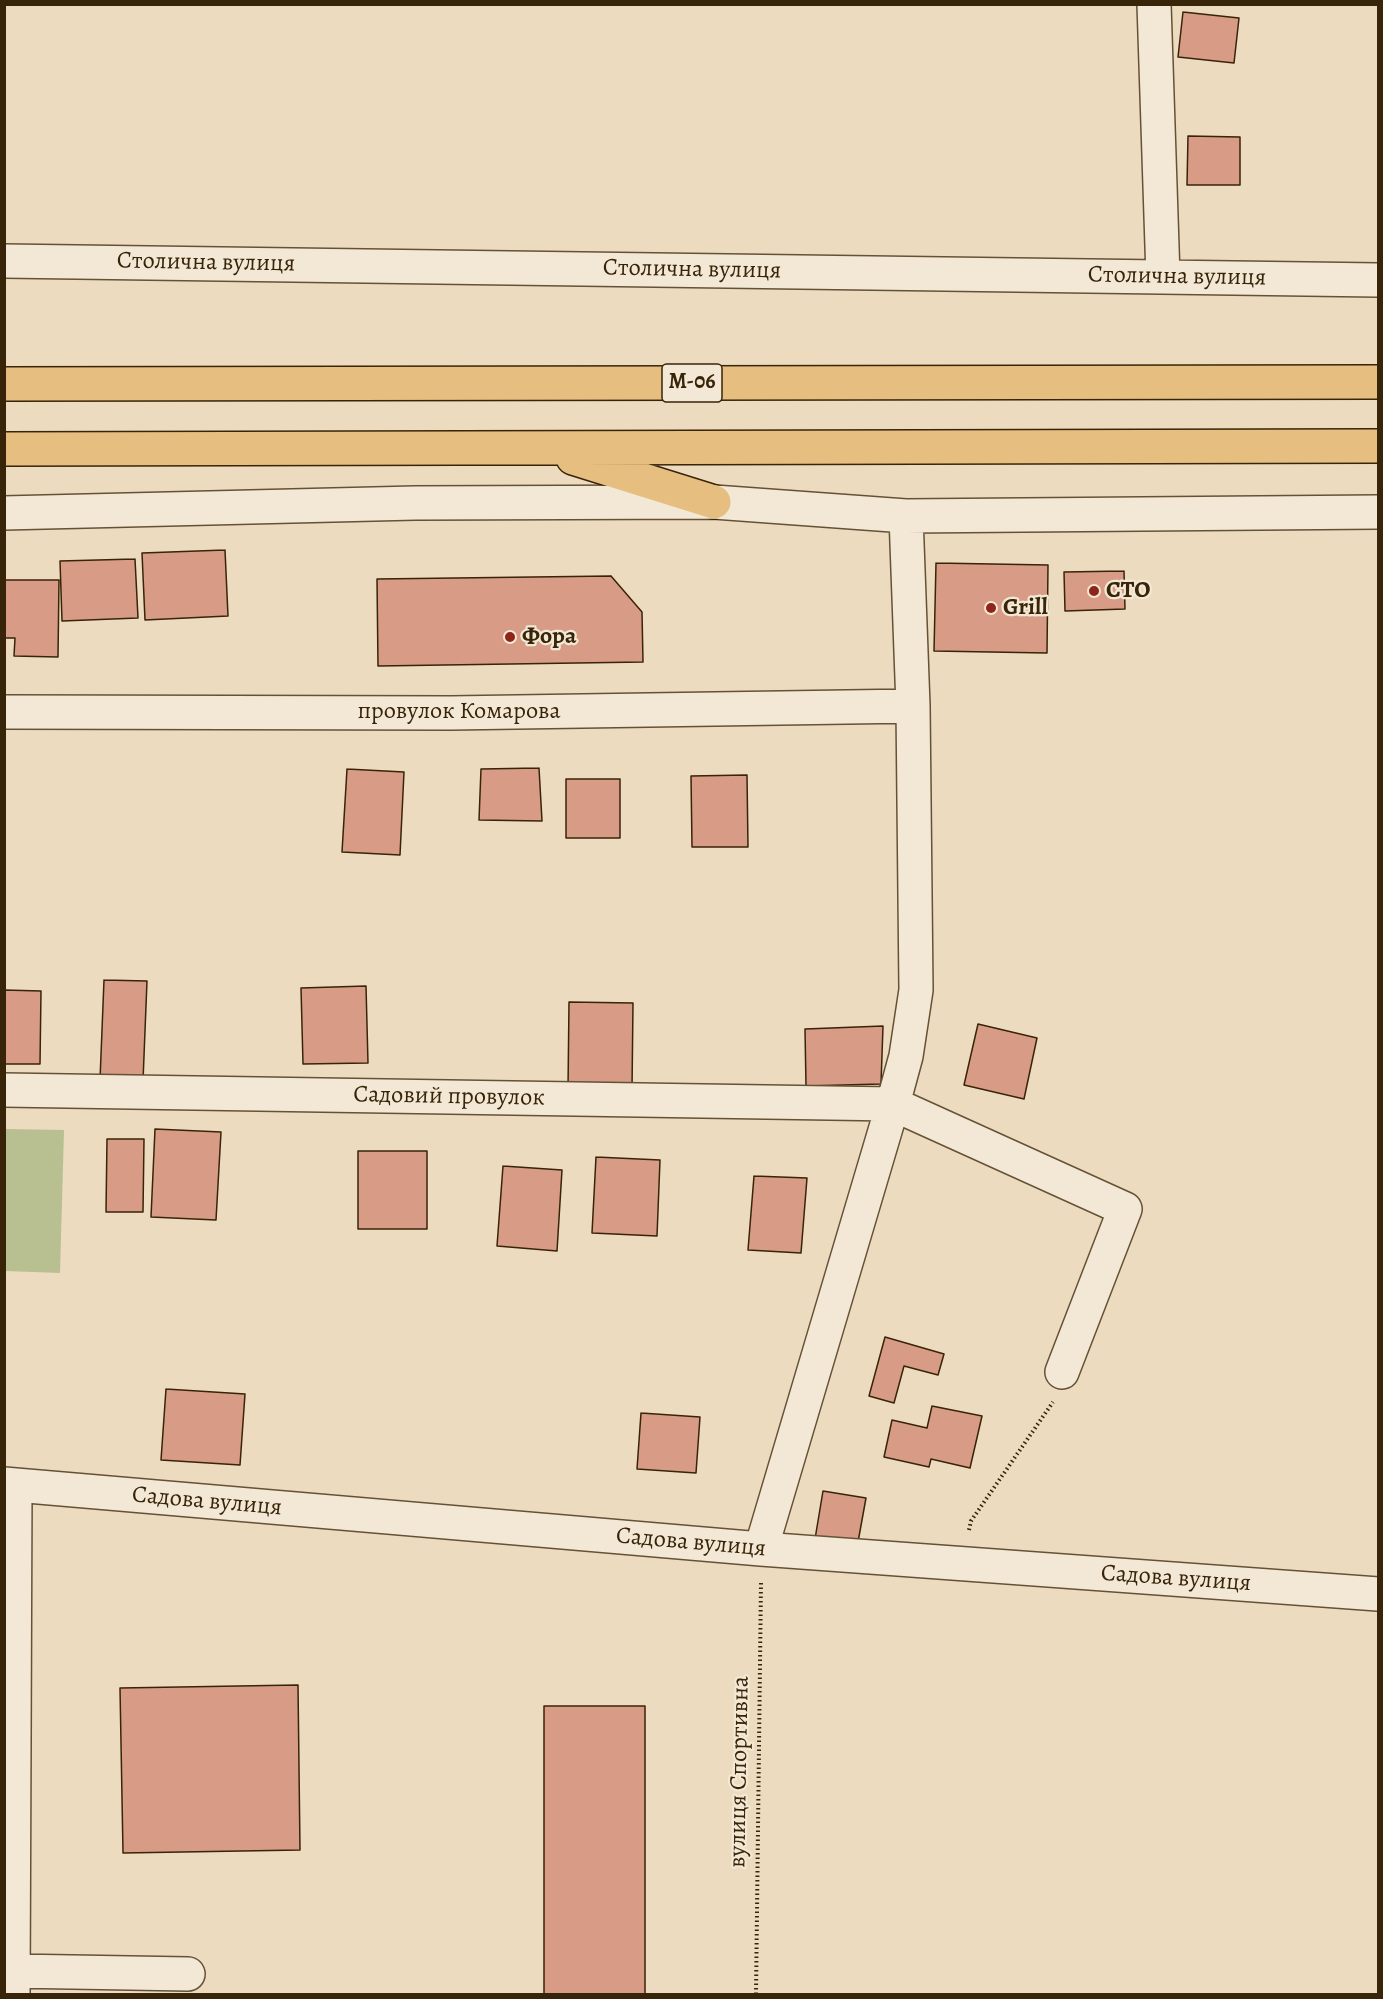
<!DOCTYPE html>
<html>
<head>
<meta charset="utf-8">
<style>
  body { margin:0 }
  #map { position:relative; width:1383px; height:1999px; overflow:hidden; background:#ecdbbf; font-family:Alegreya,serif }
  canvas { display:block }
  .frame { position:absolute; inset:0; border:6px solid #382408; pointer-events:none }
</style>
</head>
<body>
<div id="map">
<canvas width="1383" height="1999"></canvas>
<div class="frame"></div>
</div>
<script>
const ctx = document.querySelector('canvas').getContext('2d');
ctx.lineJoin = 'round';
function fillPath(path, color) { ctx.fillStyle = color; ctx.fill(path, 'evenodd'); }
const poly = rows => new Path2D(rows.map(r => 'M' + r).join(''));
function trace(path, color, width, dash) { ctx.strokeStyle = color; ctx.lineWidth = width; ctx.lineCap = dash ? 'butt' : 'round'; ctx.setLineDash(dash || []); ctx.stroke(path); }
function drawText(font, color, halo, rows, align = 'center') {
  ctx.font = font + ' Alegreya,serif'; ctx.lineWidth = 4.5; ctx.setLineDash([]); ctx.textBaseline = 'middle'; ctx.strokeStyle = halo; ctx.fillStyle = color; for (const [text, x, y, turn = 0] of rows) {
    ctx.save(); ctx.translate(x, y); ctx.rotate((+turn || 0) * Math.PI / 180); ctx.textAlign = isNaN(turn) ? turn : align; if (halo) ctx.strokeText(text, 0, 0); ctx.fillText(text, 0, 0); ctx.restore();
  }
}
fillPath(poly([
  [5,1129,64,1130,60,1273,5,1271]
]), '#b8c092');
const building = poly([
  [1183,12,1239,18,1234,63,1178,57,1183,12],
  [1188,136,1240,137,1240,185,1187,185,1188,136],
  [225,550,228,616,145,620,142,553,225,550],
  [135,559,138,618,62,621,60,561,135,559],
  [936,563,1048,565,1047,653,934,651,936,563],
  [1124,571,1125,609,1065,611,1064,572,1124,571],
  [611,576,642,612,643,662,378,666,377,579,611,576],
  [4,580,59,580,58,657,14,656,15,638,4,638,4,580],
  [539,768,542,821,479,820,481,769,539,768],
  [347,769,404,772,400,855,342,852,347,769],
  [747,775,748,847,692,847,691,776,747,775],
  [566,779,620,779,620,838,566,838,566,779],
  [104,980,147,981,143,1081,100,1080,104,980],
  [366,986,368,1063,303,1064,301,988,366,986],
  [4,990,41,991,40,1064,4,1064,4,990],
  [569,1002,633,1003,632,1090,568,1089,569,1002],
  [978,1024,1037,1038,1024,1099,964,1085,978,1024],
  [883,1026,881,1084,806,1086,805,1029,883,1026],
  [155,1129,221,1132,216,1220,151,1217,155,1129],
  [107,1139,144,1139,143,1212,106,1212,107,1139],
  [358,1151,427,1151,427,1229,358,1229,358,1151],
  [596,1157,660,1160,657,1236,592,1233,596,1157],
  [503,1166,562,1170,557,1251,497,1246,503,1166],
  [754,1176,807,1178,801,1253,748,1250,754,1176],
  [885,1337,944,1354,938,1375,904,1366,894,1403,869,1396,885,1337],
  [166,1389,245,1394,240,1465,161,1460,166,1389],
  [932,1406,982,1416,970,1468,931,1459,929,1467,884,1457,892,1420,927,1428,932,1406],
  [641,1413,700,1417,696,1473,637,1469,641,1413],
  [823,1491,866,1498,856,1553,814,1545,823,1491],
  [298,1685,300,1850,123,1853,120,1688,298,1685],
  [544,1706,645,1706,645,1994,544,1994,544,1706]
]);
fillPath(building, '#d89b86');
trace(building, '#382408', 1.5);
const minor = poly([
  [1154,4,1163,277],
  [4,261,1378,280],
  [4,513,415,503,714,502,906,516,913,706,916,990,906,1056,893,1104,761,1549],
  [906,516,1378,512],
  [4,712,451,713,913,706],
  [4,1090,893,1104,1125,1209,1062,1372],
  [4,1484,761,1549,1378,1594],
  [13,1971,188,1974],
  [13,1994,15,1485]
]);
const highway = poly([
  [4,384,1378,382],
  [4,449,1378,446],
  [573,458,714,502]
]);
trace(minor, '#655236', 36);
trace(highway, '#382408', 36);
trace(poly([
  [969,1530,971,1521,1053,1402],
  [756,1994,761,1581]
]), '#382408', 4, [1.5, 3]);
trace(minor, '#f3e8d5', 33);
trace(highway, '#e6be80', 33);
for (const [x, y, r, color] of [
  [1094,591,6,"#8f2418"],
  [991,608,6,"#8f2418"],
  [510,637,6,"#8f2418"]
]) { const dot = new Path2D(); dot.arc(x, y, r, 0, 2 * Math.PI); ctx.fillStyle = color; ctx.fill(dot); trace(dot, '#f3e8d5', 2); }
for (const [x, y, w] of [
  [692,383,60]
]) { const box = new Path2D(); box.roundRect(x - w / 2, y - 19, w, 38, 4.5); ctx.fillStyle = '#f3e8d5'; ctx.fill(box); trace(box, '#382408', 1.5); }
drawText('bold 22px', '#382408', null, [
  ["М-06",692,383]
]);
drawText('24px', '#382408', '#f3e8d5', [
  ["Столична вулиця",206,263,1],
  ["Столична вулиця",692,270,1],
  ["Столична вулиця",1177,277,1],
  ["провулок Комарова",459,712],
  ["Садовий провулок",449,1097,1],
  ["Садова вулиця",207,1502,5],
  ["Садова вулиця",691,1543,5],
  ["Садова вулиця",1176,1579,4],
  ["вулиця Спортивна",740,1772,-89]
]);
drawText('bold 24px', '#382408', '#f3e8d5', [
  ["СТО",1106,591],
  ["Grill",1003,608],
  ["Фора",522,637]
], 'left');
</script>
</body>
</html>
